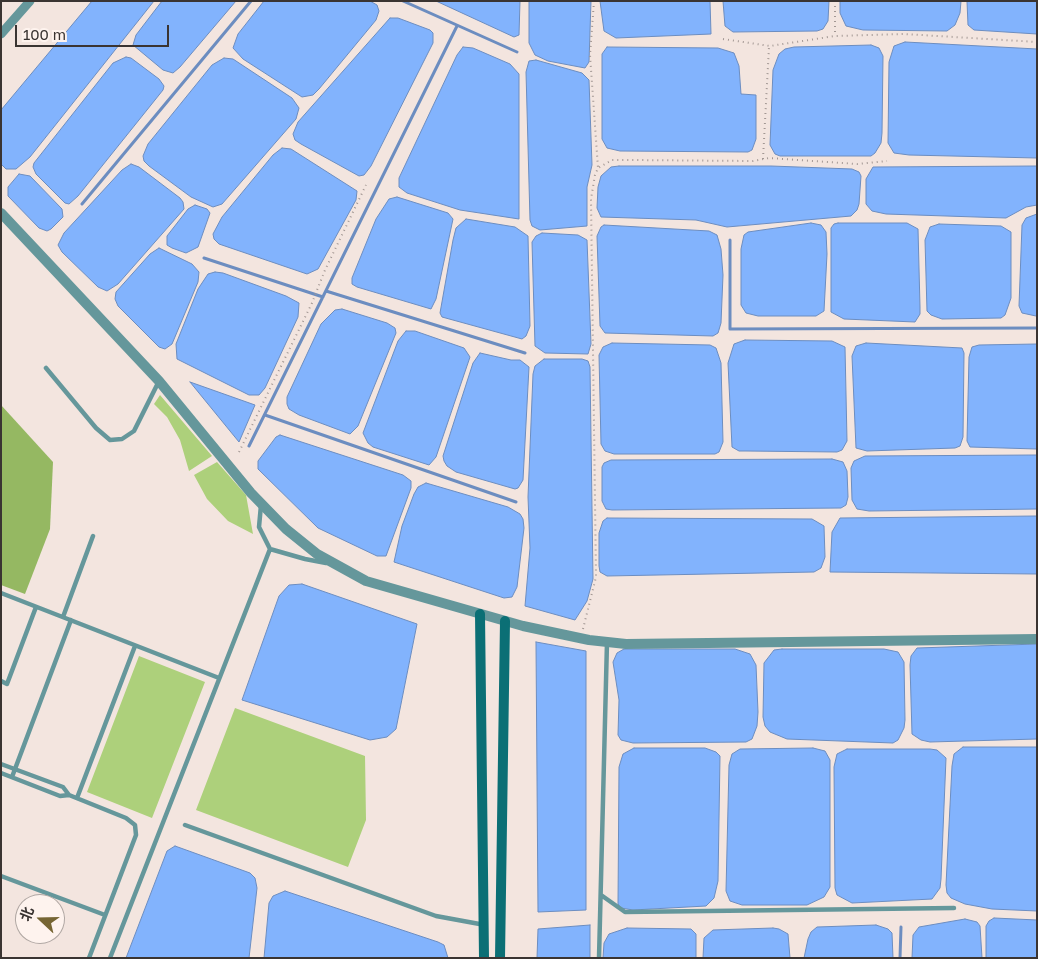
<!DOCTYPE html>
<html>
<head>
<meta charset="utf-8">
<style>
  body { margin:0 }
  #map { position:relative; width:1038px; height:959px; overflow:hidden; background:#f3e5df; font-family:"Golos Text","Noto Sans SC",sans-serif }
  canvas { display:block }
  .frame { position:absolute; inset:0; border:2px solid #3a3432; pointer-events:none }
  .north { position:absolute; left:15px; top:894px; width:50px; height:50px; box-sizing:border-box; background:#fef3ee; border:1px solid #b0a7a3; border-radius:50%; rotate:291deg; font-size:14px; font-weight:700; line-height:20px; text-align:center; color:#3a3432 }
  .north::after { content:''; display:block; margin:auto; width:18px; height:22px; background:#766533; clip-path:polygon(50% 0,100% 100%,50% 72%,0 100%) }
  .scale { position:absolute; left:15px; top:25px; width:154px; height:22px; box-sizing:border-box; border:2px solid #3a3432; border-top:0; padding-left:6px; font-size:15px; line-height:18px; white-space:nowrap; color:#3a3432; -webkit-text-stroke:4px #fef3ee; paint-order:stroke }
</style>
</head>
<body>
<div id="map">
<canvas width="1038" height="959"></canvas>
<div class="frame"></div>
<div class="north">北</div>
<div class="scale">100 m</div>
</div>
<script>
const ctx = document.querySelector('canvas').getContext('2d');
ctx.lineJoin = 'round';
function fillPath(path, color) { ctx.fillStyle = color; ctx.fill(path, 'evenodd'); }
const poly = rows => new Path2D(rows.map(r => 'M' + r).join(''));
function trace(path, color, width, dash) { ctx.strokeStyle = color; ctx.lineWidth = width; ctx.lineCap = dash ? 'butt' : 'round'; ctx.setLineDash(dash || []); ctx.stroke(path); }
fillPath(poly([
  [160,395,212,456,189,471,180,440,167,417,154,404],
  [217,462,246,495,253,534,228,521,207,499,194,475],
  [139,656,205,682,152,818,87,792],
  [235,708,365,756,366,820,348,867,196,810]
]), '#add07b');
fillPath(poly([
  [1,405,53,462,50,529,25,594,1,585]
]), '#95b862');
const water = poly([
  [92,1,154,1,30,157,16,169,6,169,1,164,1,110,92,1],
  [162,1,236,1,180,67,173,73,163,70,133,45,136,35,162,1],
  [264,1,370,1,377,5,379,11,376,20,319,89,313,95,302,97,243,59,233,48,238,34,264,1],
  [436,1,520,1,519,35,514,37,436,1],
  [529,1,591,1,589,62,585,68,548,61,535,55,529,43,529,1],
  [600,1,710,1,711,34,616,38,604,31,600,1],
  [723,1,829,1,828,21,823,29,817,31,733,32,725,26,723,1],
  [840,1,961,1,960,13,955,25,947,31,863,30,846,26,840,13,840,1],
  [967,1,1037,1,1037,34,974,30,968,25,967,1],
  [390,18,398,18,430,30,433,33,433,43,371,166,364,175,359,176,301,144,295,140,293,134,298,122,390,18],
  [905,42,1037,49,1037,158,909,155,894,153,888,143,889,62,894,46,905,42],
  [871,45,879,48,883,56,882,133,881,143,875,153,871,156,780,156,775,154,770,145,773,70,779,54,785,49,794,47,871,45],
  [463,47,473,48,510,64,519,74,519,219,460,210,407,193,399,187,399,178,457,55,463,47],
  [607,47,718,48,734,53,739,66,741,94,756,95,756,139,752,150,748,152,620,151,607,148,602,139,602,54,607,47],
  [126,57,131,58,159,79,164,86,163,90,78,196,69,204,65,203,36,174,33,167,34,163,113,63,126,57],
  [224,58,233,59,292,98,299,108,296,119,222,204,213,207,191,197,149,166,144,161,143,156,148,144,212,65,224,58],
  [536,60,582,73,589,80,592,165,587,187,587,226,540,230,532,226,530,220,526,72,529,61,536,60],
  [282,148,291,149,357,191,356,200,323,260,318,269,307,274,219,244,214,239,213,234,222,217,273,155,282,148],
  [131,164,139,167,180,198,183,202,184,209,118,284,107,291,98,287,62,252,58,245,64,233,122,170,131,164],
  [619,166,771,166,852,169,859,172,861,176,859,204,857,210,851,216,727,227,696,220,601,217,597,208,598,187,601,176,611,167,619,166],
  [1037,166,1037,205,1026,207,1006,218,886,214,872,211,866,204,866,179,873,167,1037,166],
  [19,174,30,176,62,209,63,217,51,229,47,231,39,228,8,196,8,187,19,174],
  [397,197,448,213,453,219,436,299,431,309,357,287,352,284,352,278,376,219,389,199,397,197],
  [195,205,207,209,210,213,198,247,186,253,172,248,167,245,167,236,188,209,195,205],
  [1037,214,1037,316,1036,316,1022,313,1019,306,1022,225,1026,218,1037,214],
  [466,219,515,227,528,236,530,326,526,336,522,339,442,317,440,313,453,240,456,228,466,219],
  [811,223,821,225,826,232,827,254,824,311,816,316,758,316,746,313,741,305,741,249,744,235,748,232,811,223],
  [838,223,907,223,918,229,920,307,920,314,915,322,844,319,831,312,831,228,834,224,838,223],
  [939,224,1001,226,1011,232,1011,298,1005,315,1001,318,942,319,931,315,927,311,925,240,930,227,939,224],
  [604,225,709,231,717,235,721,249,723,275,721,323,718,333,713,336,605,333,600,326,597,236,601,227,604,225],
  [542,233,578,235,587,240,591,344,588,354,545,353,535,346,532,242,536,236,542,233],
  [159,248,192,264,199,272,198,282,172,344,165,349,159,347,118,306,115,299,116,292,150,254,159,248],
  [215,272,223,273,286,296,299,303,298,317,265,388,259,395,249,395,177,359,176,344,198,289,208,274,215,272],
  [342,309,387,323,395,328,396,333,358,426,350,434,299,415,289,409,287,404,287,397,321,324,335,310,342,309],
  [406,331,415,331,464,348,470,357,436,457,429,465,373,447,368,443,363,433,398,341,406,331],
  [745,340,832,341,845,347,847,441,842,450,837,452,746,451,739,451,732,447,728,363,734,344,745,340],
  [612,343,710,345,716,348,721,363,723,442,719,452,715,454,614,454,605,451,601,444,599,355,603,347,612,343],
  [866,343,962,348,964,353,963,437,960,446,955,448,867,451,856,448,852,356,856,346,866,343],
  [1037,344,1037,449,970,447,967,441,969,357,972,347,979,345,1037,344],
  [480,353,511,360,520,360,529,367,523,480,518,488,515,489,456,472,447,466,444,461,443,456,473,363,480,353],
  [544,359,582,359,588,361,590,367,593,579,587,601,575,620,525,606,530,548,528,497,533,374,535,366,544,359],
  [190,382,255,405,239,442,190,382],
  [280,435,403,475,411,481,411,488,386,556,377,556,318,528,258,469,258,461,276,437,280,435],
  [1037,455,1037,509,869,511,857,509,852,500,851,468,854,461,865,456,1037,455],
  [832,459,843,462,847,471,848,497,846,505,841,508,612,510,606,509,602,501,602,467,604,463,611,460,832,459],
  [426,483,508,507,520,514,523,519,524,528,517,587,512,597,504,598,394,562,402,526,414,494,418,487,426,483],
  [1037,516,1037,574,830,572,832,532,840,518,1037,516],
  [607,518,812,519,824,526,825,557,821,568,814,572,607,576,600,572,599,566,599,533,603,521,607,518],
  [302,584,417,624,396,729,387,737,370,740,242,700,279,596,289,585,302,584],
  [536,642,586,651,586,910,538,912,536,642],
  [1037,644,1037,739,930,742,921,740,912,734,910,665,911,656,917,648,1037,644],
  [624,649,735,649,750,654,756,665,758,712,757,726,752,739,746,742,633,743,621,740,618,735,619,700,613,662,617,653,624,649],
  [782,649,884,649,898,652,904,662,905,720,904,728,898,740,893,743,787,739,770,732,765,726,763,717,764,663,774,650,782,649],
  [963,747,1037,747,1037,911,992,909,965,904,951,898,947,893,946,885,952,766,954,754,963,747],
  [634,748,705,748,716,752,720,756,718,881,714,898,706,906,633,910,621,908,618,904,619,767,623,754,634,748],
  [813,748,825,751,830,760,830,887,824,897,807,905,742,905,730,901,726,891,729,765,732,754,740,749,813,748],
  [847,749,930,749,937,750,946,758,941,879,940,888,932,899,852,903,837,895,835,888,834,767,837,754,847,749],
  [175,846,250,873,255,878,257,888,249,958,126,958,167,851,175,846],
  [285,891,438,942,444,945,448,958,264,958,269,903,273,896,285,891],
  [994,918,1037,920,1037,958,986,958,986,926,989,921,994,918],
  [965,919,977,922,980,926,982,958,912,958,913,935,919,927,965,919],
  [590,925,590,958,537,958,538,929,590,925],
  [876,925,888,929,892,933,893,958,804,958,808,939,811,932,817,927,876,925],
  [627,928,691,929,696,934,696,958,603,958,604,943,609,934,627,928],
  [773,928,779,929,788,934,790,958,703,958,704,938,713,930,773,928]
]);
fillPath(water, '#82b3fd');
trace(water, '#6c8dc0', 1);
trace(poly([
  [403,1,517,52],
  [82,204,251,1],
  [730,240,730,329,1037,328],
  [204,258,323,297],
  [326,291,525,353],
  [265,415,516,502],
  [249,446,457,26],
  [900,958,901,927]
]), '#6c8dc0', 3);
trace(poly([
  [594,1,590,55,598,168],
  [835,1,835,36],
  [723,39,770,46,835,36,904,34,1037,42],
  [763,159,769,47],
  [239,452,312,303,325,270,366,185],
  [583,629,596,577,591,199,595,175,598,168,612,160,631,160,753,161,769,158,857,164,887,161]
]), '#a29793', 2, [1, 4]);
trace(poly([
  [46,368,96,428,110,440,122,439,134,431,158,383],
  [261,505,259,527,270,549,305,559,326,563],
  [1,593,219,678],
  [63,617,93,536],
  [1,681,7,684,36,607],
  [1,764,63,787,69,795],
  [1,773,60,796,69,795,126,818,135,825,136,835,89,958],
  [12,777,71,620],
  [77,798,135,646],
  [185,825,436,916,485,925],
  [1,876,105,915],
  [601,895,625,912,954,908],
  [110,958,270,549],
  [599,958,607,642]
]), '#65979b', 4.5);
trace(poly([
  [1,34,30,1]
]), '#65979b', 9);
trace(poly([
  [1,213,159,381,251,493,286,529,317,554,366,581,523,626,589,640,626,644,1037,639]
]), '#65979b', 10);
trace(poly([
  [480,614,484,958],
  [500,958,505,621]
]), '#0b6f75', 10);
</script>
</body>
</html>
